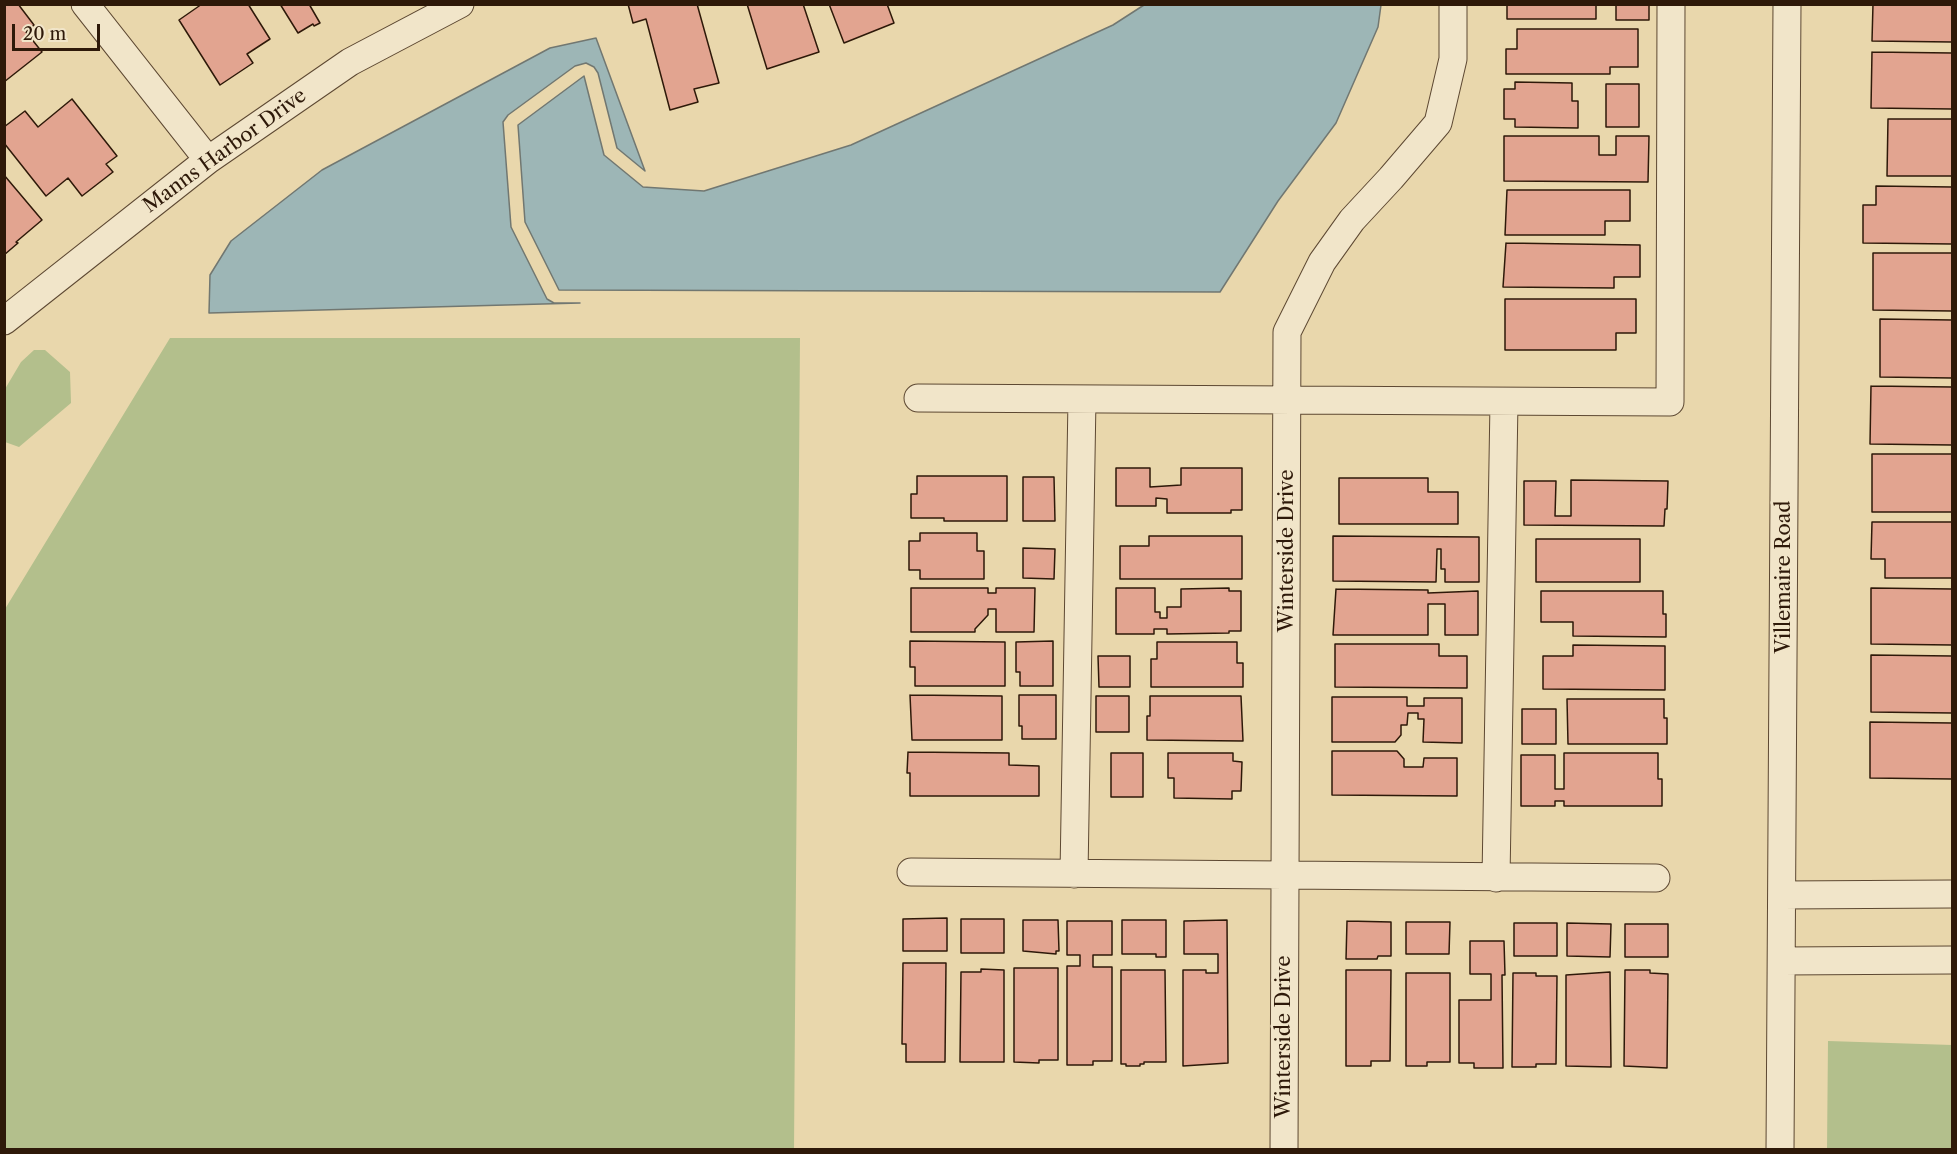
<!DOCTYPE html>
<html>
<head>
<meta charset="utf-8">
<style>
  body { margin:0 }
  #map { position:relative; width:1957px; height:1154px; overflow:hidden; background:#e9d7ac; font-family:"Libre Caslon Text",serif }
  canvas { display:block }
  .frame { position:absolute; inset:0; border:6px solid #2e1909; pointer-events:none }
  .scale { position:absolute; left:12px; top:24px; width:88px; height:27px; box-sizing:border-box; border:3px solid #2e1909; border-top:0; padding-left:8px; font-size:18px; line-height:21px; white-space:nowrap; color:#2e1909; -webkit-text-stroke:4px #f1e5c9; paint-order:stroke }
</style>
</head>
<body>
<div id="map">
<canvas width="1957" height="1154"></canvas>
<div class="frame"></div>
<div class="scale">20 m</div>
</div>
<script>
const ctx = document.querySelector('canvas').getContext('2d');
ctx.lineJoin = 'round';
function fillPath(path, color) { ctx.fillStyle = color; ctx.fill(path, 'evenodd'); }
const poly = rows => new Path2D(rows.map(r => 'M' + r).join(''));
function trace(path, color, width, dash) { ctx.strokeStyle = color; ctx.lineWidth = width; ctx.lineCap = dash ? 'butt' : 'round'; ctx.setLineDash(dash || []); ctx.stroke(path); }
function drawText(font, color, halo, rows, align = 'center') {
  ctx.font = font + ' "Libre Caslon Text",serif'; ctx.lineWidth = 5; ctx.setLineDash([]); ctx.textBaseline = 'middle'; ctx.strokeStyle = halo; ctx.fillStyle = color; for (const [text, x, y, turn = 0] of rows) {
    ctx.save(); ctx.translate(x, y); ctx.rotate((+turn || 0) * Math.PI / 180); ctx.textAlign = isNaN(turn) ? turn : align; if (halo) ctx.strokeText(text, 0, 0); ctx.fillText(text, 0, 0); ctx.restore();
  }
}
fillPath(poly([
  [170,338,800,338,794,1149,5,1149,5,609],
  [34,350,45,350,70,372,71,403,19,447,5,442,5,389,21,362],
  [1828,1041,1952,1045,1952,1149,1827,1149]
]), '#b3bf8c');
const water = poly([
  [1144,5,1381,5,1378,27,1336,123,1278,201,1220,292,559,290,525,222,518,125,584,76,604,155,643,187,704,191,851,145,1113,25,1144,5],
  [596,38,645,171,617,148,598,73,594,67,586,63,575,66,508,115,503,122,511,227,547,299,554,303,580,303,209,313,210,275,231,241,322,170,550,48,596,38]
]);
fillPath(water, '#9db6b6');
trace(water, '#717771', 1.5);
const building = poly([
  [4,4,18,4,34,25,26,32,42,52,4,82,4,4],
  [202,4,248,4,270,39,247,54,253,63,220,85,179,20,202,4],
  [280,4,309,4,320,23,314,26,313,24,298,33,280,4],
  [628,4,697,4,719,83,694,89,698,102,670,110,646,19,633,23,628,4],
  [747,4,803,4,819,52,767,69,747,4],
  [829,4,887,4,894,23,844,43,829,4],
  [1507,4,1596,4,1596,19,1507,19,1507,4],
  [1616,4,1649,4,1649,20,1616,20,1616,4],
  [1873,4,1952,4,1952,42,1872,41,1873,4],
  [1517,29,1638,29,1638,67,1610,67,1610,74,1506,74,1506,49,1517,49,1517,29],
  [1872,52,1952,53,1952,109,1871,108,1872,52],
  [1515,82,1572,83,1572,101,1578,101,1578,128,1515,127,1515,119,1504,119,1504,89,1515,89,1515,82],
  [1606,84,1639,84,1639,127,1606,127,1606,84],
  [72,99,117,156,106,164,113,172,82,196,68,178,46,196,4,143,4,127,25,111,38,127,72,99],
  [1888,119,1952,119,1952,176,1887,176,1888,119],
  [1504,136,1599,136,1599,155,1616,155,1616,136,1649,136,1648,182,1504,181,1504,136],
  [4,175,42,220,16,242,18,243,4,255,4,175],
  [1876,186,1952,187,1952,244,1863,243,1863,205,1876,205,1876,186],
  [1507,190,1630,190,1630,221,1605,221,1605,235,1505,235,1507,190],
  [1506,243,1640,245,1640,277,1614,277,1614,288,1503,287,1506,243],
  [1873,253,1952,253,1952,311,1873,310,1873,253],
  [1505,299,1636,299,1636,333,1616,333,1616,350,1505,350,1505,299],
  [1880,319,1952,320,1952,378,1880,377,1880,319],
  [1871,386,1952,387,1952,445,1870,444,1871,386],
  [1872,454,1952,454,1952,512,1872,512,1872,454],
  [1116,468,1150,468,1150,487,1181,485,1181,468,1242,468,1242,510,1231,510,1231,513,1167,513,1167,499,1156,498,1156,506,1116,506,1116,468],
  [917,476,1007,476,1007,521,944,521,944,518,911,518,911,494,917,494,917,476],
  [1023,477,1054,477,1055,521,1023,521,1023,477],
  [1339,478,1428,478,1428,492,1458,492,1458,524,1339,524,1339,478],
  [1571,480,1668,481,1667,509,1665,509,1664,526,1524,525,1524,481,1556,481,1555,516,1571,516,1571,480],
  [1872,522,1952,522,1952,578,1885,578,1885,559,1871,559,1872,522],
  [920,533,977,533,977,551,984,551,984,579,920,579,920,570,909,570,909,541,920,541,920,533],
  [1149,536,1242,536,1242,579,1120,579,1120,546,1149,546,1149,536],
  [1333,536,1479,537,1479,582,1445,582,1445,569,1441,569,1441,549,1437,549,1436,582,1333,581,1333,536],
  [1536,539,1640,539,1640,582,1536,582,1536,539],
  [1023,548,1055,549,1054,579,1023,578,1023,548],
  [911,588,988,588,988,593,996,593,996,588,1035,588,1034,632,996,632,996,609,988,609,988,615,975,629,975,632,911,632,911,588],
  [1116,588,1155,588,1155,612,1160,612,1160,618,1167,618,1167,607,1181,607,1181,589,1229,588,1229,591,1241,591,1241,631,1229,631,1229,633,1167,634,1167,629,1154,629,1154,634,1116,634,1116,588],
  [1871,588,1952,589,1952,645,1871,644,1871,588],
  [1336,589,1428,590,1428,593,1478,591,1478,635,1445,635,1445,604,1428,604,1428,635,1333,635,1336,589],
  [1541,591,1663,591,1663,614,1666,614,1666,637,1573,636,1573,622,1541,622,1541,591],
  [910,641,1005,642,1005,686,915,686,915,667,910,667,910,641],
  [1053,641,1053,686,1020,686,1020,672,1016,672,1016,642,1053,641],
  [1157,642,1237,642,1237,663,1243,663,1243,687,1151,687,1151,659,1157,659,1157,642],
  [1335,644,1439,644,1439,656,1467,656,1467,688,1335,687,1335,644],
  [1573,645,1665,646,1665,690,1543,689,1543,656,1573,656,1573,645],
  [1871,655,1952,656,1952,713,1871,712,1871,655],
  [1098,656,1130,656,1130,687,1099,687,1098,656],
  [910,695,1002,696,1002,740,912,740,910,695],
  [1019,695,1056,695,1056,739,1022,739,1022,726,1019,726,1019,695],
  [1096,696,1129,696,1129,732,1096,732,1096,696],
  [1150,696,1241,696,1243,741,1147,740,1147,716,1150,716,1150,696],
  [1332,697,1407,697,1407,706,1424,706,1424,698,1462,698,1462,743,1423,742,1424,719,1418,719,1418,713,1408,713,1407,725,1401,725,1401,735,1395,742,1332,742,1332,697],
  [1567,699,1664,699,1664,718,1667,718,1667,744,1568,744,1567,699],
  [1522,709,1556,709,1556,744,1522,744,1522,709],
  [1870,722,1952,723,1952,779,1870,778,1870,722],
  [1332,751,1397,751,1404,759,1404,767,1423,767,1424,758,1457,758,1457,796,1332,795,1332,751],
  [908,752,1009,753,1009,765,1039,766,1039,796,910,796,910,773,907,773,908,752],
  [1111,753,1143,753,1143,797,1111,797,1111,753],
  [1168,753,1233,753,1233,761,1242,762,1241,791,1232,791,1232,799,1174,798,1174,778,1168,778,1168,753],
  [1564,753,1658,753,1658,779,1662,779,1662,806,1564,806,1564,801,1555,801,1555,806,1521,806,1521,755,1555,755,1555,789,1564,789,1564,753],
  [947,918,947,951,903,951,903,919,947,918],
  [961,919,1004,919,1004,953,961,953,961,919],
  [1023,920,1058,920,1059,951,1056,951,1056,954,1023,951,1023,920],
  [1122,920,1166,920,1166,957,1156,957,1156,954,1122,954,1122,920],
  [1227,920,1228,1063,1183,1066,1183,970,1206,970,1206,973,1218,973,1218,954,1184,954,1184,921,1227,920],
  [1067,921,1112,921,1112,955,1093,955,1093,967,1112,967,1112,1061,1093,1061,1093,1065,1067,1065,1067,966,1080,966,1080,955,1067,955,1067,921],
  [1347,921,1391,922,1391,956,1378,956,1377,959,1346,959,1347,921],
  [1406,922,1450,922,1449,954,1406,954,1406,922],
  [1514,923,1557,923,1557,956,1514,956,1514,923],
  [1567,923,1611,924,1610,957,1567,956,1567,923],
  [1625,924,1668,924,1668,957,1625,957,1625,924],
  [1470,941,1504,941,1505,975,1502,975,1503,1068,1474,1068,1474,1063,1459,1063,1459,1000,1491,1000,1491,974,1470,974,1470,941],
  [903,963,946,963,945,1062,906,1062,906,1044,902,1044,903,963],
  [1014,968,1058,968,1058,1060,1039,1060,1039,1063,1014,1062,1014,968],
  [981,969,1004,970,1004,1062,960,1062,961,972,981,972,981,969],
  [1121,970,1165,970,1166,1062,1144,1062,1144,1064,1140,1064,1140,1066,1126,1066,1126,1064,1121,1064,1121,970],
  [1346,970,1391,970,1390,1061,1371,1061,1371,1066,1346,1066,1346,970],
  [1625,970,1650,970,1650,973,1668,974,1667,1068,1624,1066,1625,970],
  [1610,972,1611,1067,1566,1066,1566,975,1610,972],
  [1406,973,1450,973,1450,1062,1427,1062,1427,1066,1406,1066,1406,973],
  [1513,973,1536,973,1536,976,1557,976,1556,1064,1536,1064,1536,1067,1512,1067,1513,973]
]);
fillPath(building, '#e2a490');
trace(building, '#2e1909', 1.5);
const minor = poly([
  [85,4,208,160],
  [4,321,208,160,350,62,460,4],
  [918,398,1670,402,1671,4],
  [911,872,1656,878],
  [1074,874,1082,399],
  [1496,878,1504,402],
  [1782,895,1952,894],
  [1782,961,1952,960],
  [1284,1150,1287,332,1322,262,1352,220,1391,178,1438,123,1453,59,1453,4],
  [1780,1150,1787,4]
]);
trace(minor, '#5d4832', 29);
trace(minor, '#f1e5c9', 27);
drawText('20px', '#2e1909', '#f1e5c9', [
  ["Manns Harbor Drive",225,151,-36],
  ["Winterside Drive",1287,551,-90],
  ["Villemaire Road",1784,577,-90],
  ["Winterside Drive",1284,1037,-90]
]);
</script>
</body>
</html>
